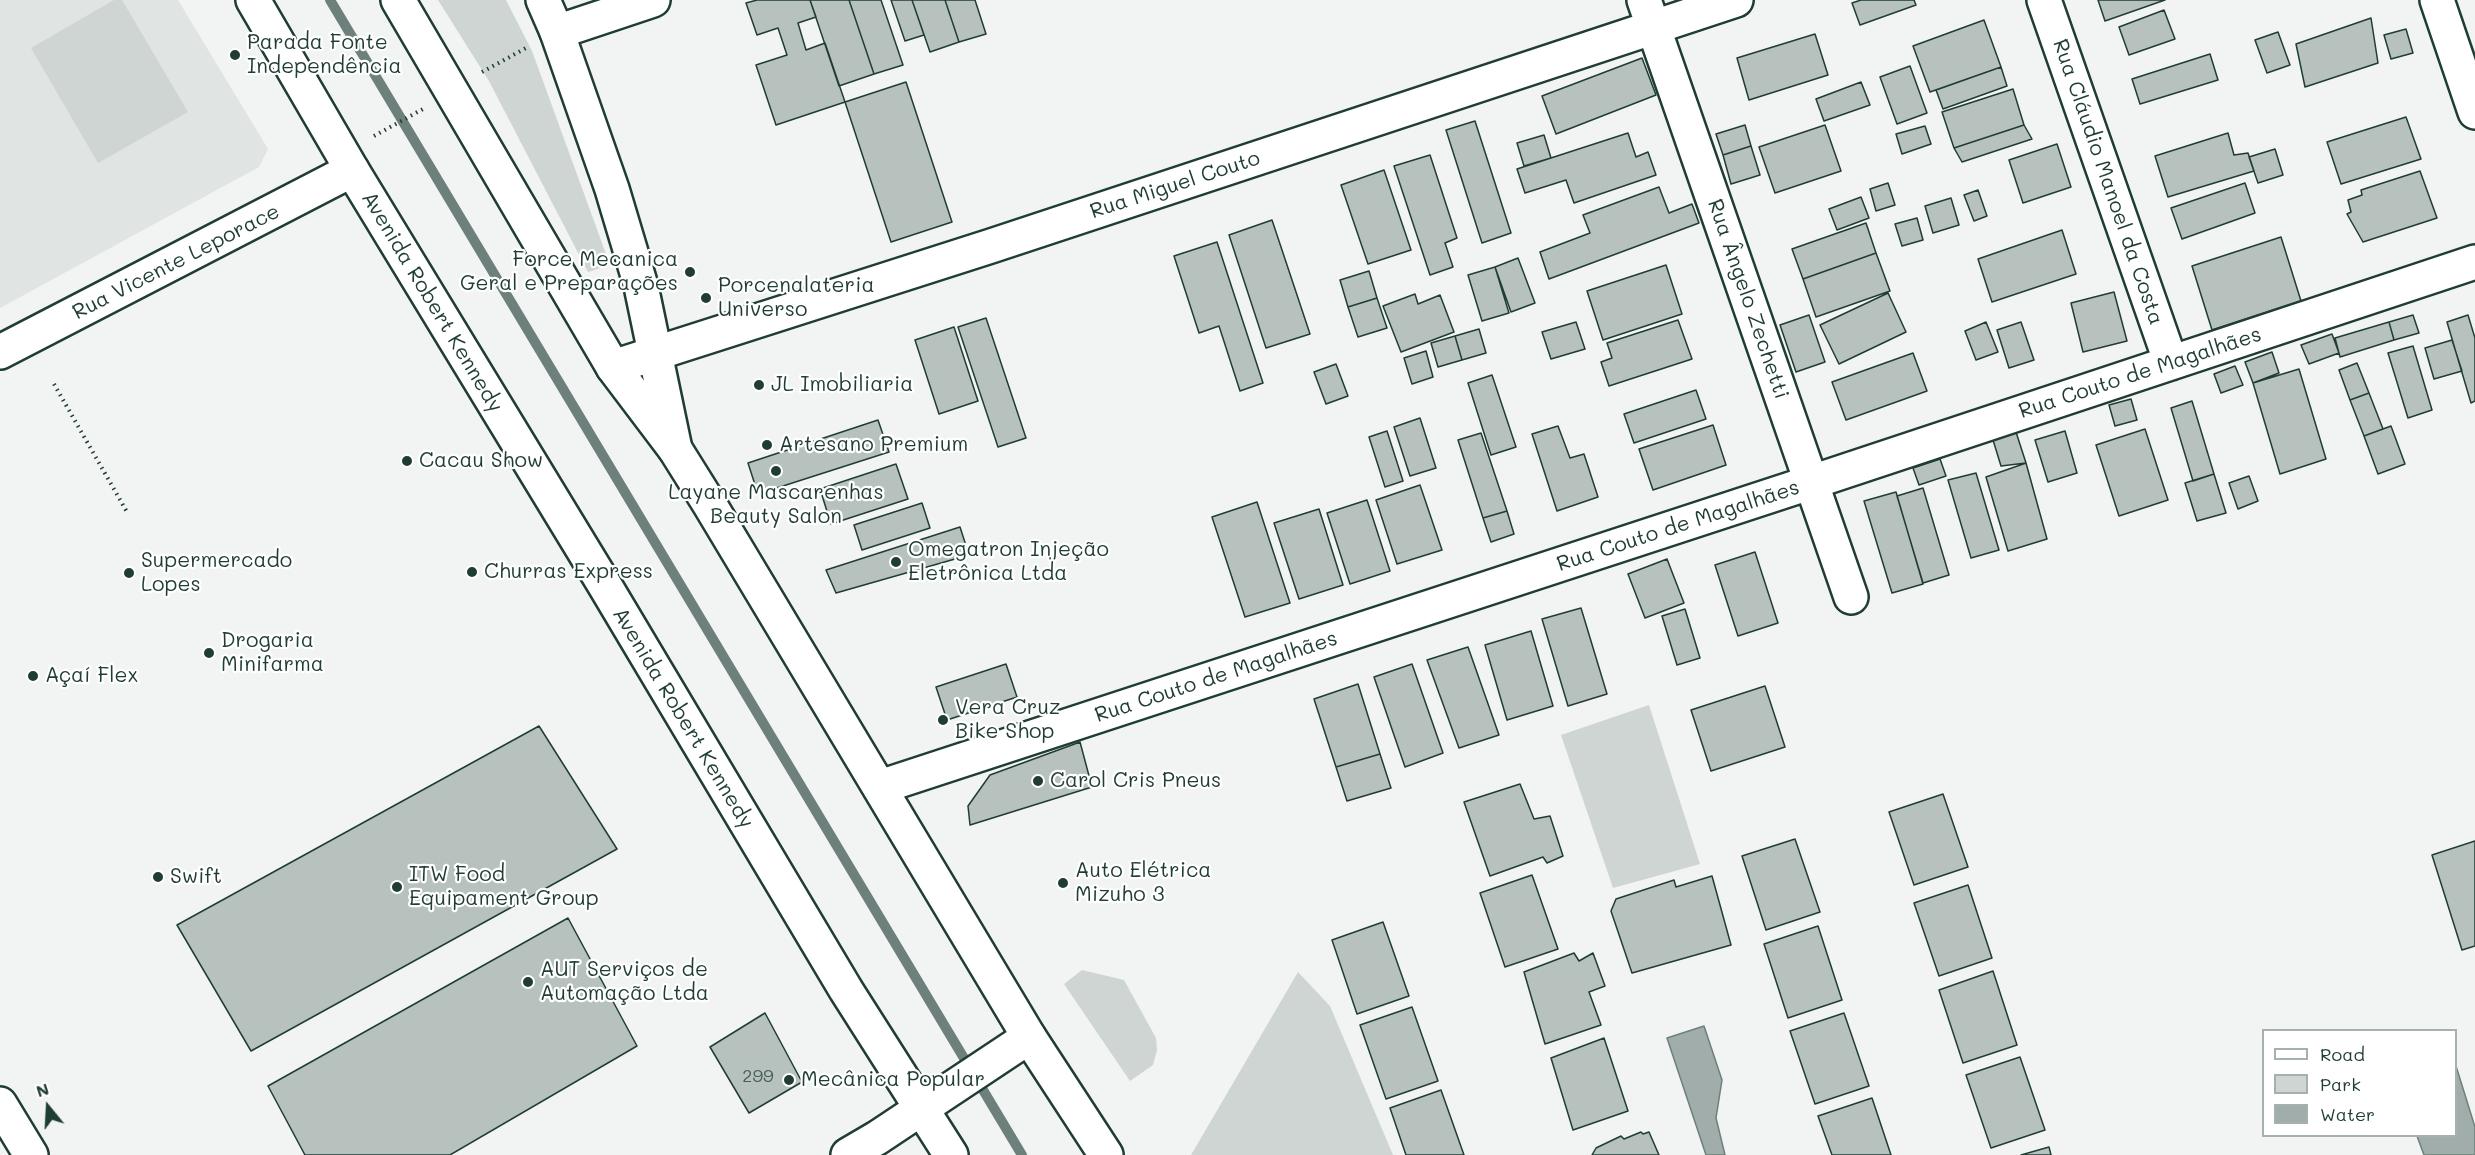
<!DOCTYPE html>
<html>
<head>
<meta charset="utf-8">
<style>
  body { margin:0 }
  #map { position:relative; width:2475px; height:1155px; overflow:hidden; background:#f2f3f3; font-family:Mali,sans-serif }
  canvas { display:block }
  .legend { position:absolute; left:2262px; top:1029px; width:195px; height:108px; box-sizing:border-box; background:#fff; border:2px solid #a5b1ae; margin:0; padding:8px 10px; list-style:none; font-size:18px; color:#1f3d34 }
  .legend li { display:flex; align-items:center; gap:12px; height:30px }
  .legend b { width:30px; border:2px solid #a5b1ae }
  .north { position:absolute; left:18px; top:1077px; width:60px; height:60px; -webkit-text-stroke:4px #fff; paint-order:stroke; rotate:342deg; font-size:16px; font-weight:700; line-height:24px; text-align:center; color:#1f3d34 }
  .north::after { content:''; display:block; margin:auto; width:21px; height:27px; background:#1f3d34; clip-path:polygon(50% 0,100% 100%,50% 72%,0 100%) }
</style>
</head>
<body>
<div id="map">
<canvas width="2475" height="1155"></canvas>
<ul class="legend">
<li><b style="height:8px;background:#fff"></b>Road</li>
<li><b style="height:16px;background:#ced5d3"></b>Park</li>
<li><b style="height:16px;background:#a1adaa"></b>Water</li>
</ul>
<div class="north">N</div>
</div>
<script>
const ctx = document.querySelector('canvas').getContext('2d');
ctx.lineJoin = 'round';
function fillPath(path, color) { ctx.fillStyle = color; ctx.fill(path, 'evenodd'); }
const poly = rows => new Path2D(rows.map(r => 'M' + r).join(''));
function trace(path, color, width, dash) { ctx.strokeStyle = color; ctx.lineWidth = width; ctx.lineCap = dash ? 'butt' : 'round'; ctx.setLineDash(dash || []); ctx.stroke(path); }
function drawText(font, color, halo, rows, align = 'center') {
  ctx.font = font + ' Mali,sans-serif'; ctx.lineWidth = 4.5; ctx.setLineDash([]); ctx.textBaseline = 'middle'; ctx.strokeStyle = halo; ctx.fillStyle = color; for (const [text, x, y, turn = 0] of rows) {
    ctx.save(); ctx.translate(x, y); ctx.rotate((+turn || 0) * Math.PI / 180); ctx.textAlign = isNaN(turn) ? turn : align; if (halo) ctx.strokeText(text, 0, 0); ctx.fillText(text, 0, 0); ctx.restore();
  }
}
fillPath(poly([
  [0,0,178,0,268,149,259,167,0,308]
]), '#e0e4e3');
fillPath(poly([
  [114,0,122,0,188,112,98,163,31,48],
  [438,0,506,0,532,51,610,265,588,272,489,81],
  [1649,705,1700,864,1613,888,1561,735],
  [1082,970,1124,980,1156,1038,1157,1050,1153,1065,1130,1081,1064,984],
  [1298,972,1330,1006,1393,1155,1191,1155]
]), '#ced5d3');
const water = poly([
  [1704,1026,1722,1080,1716,1118,1725,1155,1706,1155,1667,1038,1704,1026],
  [2456,1066,2475,1127,2475,1155,2424,1155,2417,1136,2456,1136,2456,1066]
]);
fillPath(water, '#a1adaa');
trace(water, '#6d807b', 1.5);
trace(poly([
  [330,0,1022,1155]
]), '#6d807b', 10);
const building = poly([
  [757,0,810,0,816,17,798,23,806,50,825,43,845,102,776,125,756,65,787,55,778,28,757,35,746,3,757,0],
  [810,0,849,0,874,74,839,86,810,0],
  [849,0,881,0,903,65,874,74,849,0],
  [891,0,912,0,924,35,905,41,891,0],
  [912,0,945,0,959,42,930,52,912,0],
  [945,0,975,0,986,34,959,42,945,0],
  [1861,0,1914,0,1916,5,1860,25,1852,3,1861,0],
  [2098,0,2165,0,2105,21,2098,0],
  [2164,10,2175,39,2129,55,2119,27,2164,10],
  [2371,18,2378,63,2305,87,2296,44,2371,18],
  [1984,20,2001,67,1930,92,1913,46,1984,20],
  [2406,29,2413,53,2391,59,2384,35,2406,29],
  [2278,32,2290,65,2267,73,2255,40,2278,32],
  [1815,34,1828,75,1749,100,1737,58,1815,34],
  [2210,54,2218,80,2140,104,2132,79,2210,54],
  [1642,58,1656,95,1556,134,1542,96,1642,58],
  [1910,66,1927,113,1897,124,1880,77,1910,66],
  [2001,67,2007,86,1943,109,1936,90,2001,67],
  [906,82,952,222,891,242,845,102,906,82],
  [1861,82,1870,105,1824,121,1816,99,1861,82],
  [2013,89,2024,125,1954,148,1942,112,2013,89],
  [2406,117,2421,159,2341,184,2327,142,2406,117],
  [1475,121,1511,233,1482,243,1446,130,1475,121],
  [1745,125,1751,146,1723,155,1716,134,1745,125],
  [1825,125,1841,171,1775,193,1759,147,1825,125],
  [2024,125,2032,139,1962,162,1954,148,2024,125],
  [1925,126,1931,144,1902,154,1896,134,1925,126],
  [1628,133,1636,157,1648,152,1656,175,1574,203,1566,180,1525,193,1517,169,1628,133],
  [2228,133,2234,155,2248,153,2254,171,2168,197,2155,156,2228,133],
  [1544,135,1551,158,1524,166,1517,143,1544,135],
  [2057,144,2071,187,2023,203,2009,160,2057,144],
  [1751,146,1760,175,1731,184,1723,155,1751,146],
  [2275,149,2283,175,2258,183,2249,157,2275,149],
  [1430,155,1457,238,1445,243,1453,267,1430,275,1394,166,1430,155],
  [1384,170,1411,250,1368,264,1341,185,1384,170],
  [2420,171,2437,218,2363,242,2347,214,2351,212,2348,200,2362,195,2361,190,2420,171],
  [1888,183,1895,205,1876,211,1870,189,1888,183],
  [2245,183,2255,213,2182,239,2171,208,2245,183],
  [1659,187,1669,213,1692,204,1699,223,1549,279,1540,252,1590,233,1583,215,1659,187],
  [1978,190,1987,216,1974,221,1964,195,1978,190],
  [1861,197,1869,218,1837,230,1829,209,1861,197],
  [1951,198,1959,225,1933,233,1925,206,1951,198],
  [1917,218,1923,240,1902,246,1895,224,1917,218],
  [1272,220,1310,334,1266,348,1229,235,1272,220],
  [1866,223,1876,253,1803,279,1792,249,1866,223],
  [2062,230,2076,274,1992,302,1978,259,2062,230],
  [2281,237,2301,301,2212,330,2192,266,2281,237],
  [1217,242,1263,383,1240,391,1219,326,1199,333,1174,256,1217,242],
  [1876,253,1890,291,1816,317,1803,279,1876,253],
  [1518,258,1535,303,1511,312,1495,267,1518,258],
  [1666,265,1682,314,1603,340,1587,291,1666,265],
  [1495,267,1509,313,1482,321,1468,275,1495,267],
  [1369,271,1377,298,1348,307,1340,280,1369,271],
  [2114,292,2127,341,2083,352,2071,303,2114,292],
  [1888,293,1906,332,1839,364,1820,325,1888,293],
  [1415,294,1418,304,1440,295,1454,332,1401,352,1383,306,1415,294],
  [1377,298,1387,328,1358,337,1348,307,1377,298],
  [1809,315,1825,362,1796,372,1780,325,1809,315],
  [2413,315,2419,333,2394,340,2389,322,2413,315],
  [2468,315,2475,338,2475,401,2471,403,2447,322,2468,315],
  [986,318,1026,438,998,447,958,327,986,318],
  [1678,320,1692,359,1609,386,1601,362,1612,358,1607,343,1678,320],
  [1576,322,1585,349,1551,359,1542,332,1576,322],
  [1986,322,1998,352,1976,360,1965,331,1986,322],
  [2021,322,2034,360,2009,368,1997,330,2021,322],
  [2389,322,2394,340,2340,357,2335,338,2389,322],
  [954,327,978,401,939,414,915,340,954,327],
  [1479,329,1486,353,1462,360,1455,336,1479,329],
  [2332,334,2339,353,2309,364,2301,345,2332,334],
  [1455,336,1462,360,1438,367,1431,343,1455,336],
  [2452,340,2462,371,2434,379,2425,348,2452,340],
  [2413,346,2432,410,2408,418,2388,353,2413,346],
  [1426,351,1433,377,1412,384,1404,358,1426,351],
  [2272,352,2279,373,2253,383,2245,362,2272,352],
  [1913,353,1927,391,1846,420,1832,382,1913,353],
  [2357,363,2369,393,2350,400,2339,370,2357,363],
  [1336,364,1348,396,1326,404,1314,372,1336,364],
  [2235,366,2243,385,2221,393,2214,374,2235,366],
  [2299,369,2326,459,2280,474,2253,383,2299,369],
  [1492,375,1516,447,1491,455,1468,383,1492,375],
  [1696,390,1706,419,1634,443,1624,414,1696,390],
  [2369,393,2383,429,2364,436,2350,400,2369,393],
  [2131,399,2137,420,2115,426,2109,405,2131,399],
  [2192,401,2214,474,2193,481,2171,408,2192,401],
  [1420,418,1436,468,1410,476,1394,427,1420,418],
  [878,420,889,452,758,494,748,463,878,420],
  [1713,425,1726,465,1653,490,1639,449,1713,425],
  [1558,426,1570,458,1584,454,1598,497,1557,511,1532,434,1558,426],
  [2391,426,2405,464,2378,474,2364,436,2391,426],
  [2145,429,2168,500,2119,516,2096,445,2145,429],
  [1387,431,1403,481,1385,487,1369,437,1387,431],
  [2065,431,2077,473,2048,482,2035,440,2065,431],
  [2016,432,2026,463,2001,466,1993,440,2016,432],
  [1481,433,1507,511,1483,518,1458,440,1481,433],
  [1940,459,1946,476,1919,485,1913,468,1940,459],
  [2026,463,2047,539,2008,551,1986,477,2026,463],
  [896,464,908,499,831,524,820,489,896,464],
  [1976,473,1999,550,1971,558,1948,480,1976,473],
  [2214,474,2226,513,2197,521,2185,483,2214,474],
  [2249,476,2258,501,2238,509,2229,483,2249,476],
  [1420,485,1442,550,1397,564,1376,500,1420,485],
  [1923,488,1949,575,1923,583,1897,496,1923,488],
  [1896,492,1923,584,1892,593,1864,501,1896,492],
  [1367,500,1390,571,1350,584,1327,513,1367,500],
  [1257,502,1290,603,1245,617,1212,517,1257,502],
  [922,503,930,528,862,550,854,525,922,503],
  [1319,509,1343,585,1299,599,1274,523,1319,509],
  [1507,511,1514,534,1491,542,1483,518,1507,511],
  [960,527,969,555,836,593,826,570,960,527],
  [1755,552,1778,623,1738,636,1715,565,1755,552],
  [1667,559,1684,603,1645,618,1628,574,1667,559],
  [1581,608,1607,694,1568,706,1542,619,1581,608],
  [1685,609,1700,658,1677,665,1662,616,1685,609],
  [1531,631,1553,706,1507,720,1485,645,1531,631],
  [1468,647,1499,735,1459,748,1427,660,1468,647],
  [1006,664,1017,697,947,720,936,687,1006,664],
  [1412,664,1443,753,1405,767,1374,677,1412,664],
  [1358,684,1380,754,1336,767,1314,699,1358,684],
  [1765,686,1785,747,1711,771,1691,710,1765,686],
  [539,726,617,849,251,1051,177,925,539,726],
  [1080,742,1092,787,970,825,968,806,990,775,1080,742],
  [1380,754,1391,788,1347,801,1336,767,1380,754],
  [1520,784,1534,819,1550,816,1563,856,1547,863,1543,857,1490,876,1464,802,1520,784],
  [1943,794,1968,867,1914,885,1889,812,1943,794],
  [1795,839,1820,912,1766,930,1742,856,1795,839],
  [2475,841,2475,946,2462,950,2432,855,2475,841],
  [1532,875,1558,949,1505,967,1480,893,1532,875],
  [1712,876,1731,945,1632,973,1611,911,1616,899,1674,880,1676,887,1712,876],
  [1968,885,1992,958,1939,976,1914,903,1968,885],
  [568,918,637,1046,450,1155,305,1155,268,1086,568,918],
  [1383,922,1409,996,1357,1014,1332,940,1383,922],
  [1818,926,1842,1000,1788,1018,1764,944,1818,926],
  [1574,953,1579,961,1593,953,1605,986,1589,992,1601,1025,1545,1044,1524,972,1574,953],
  [1993,971,2017,1045,1963,1063,1939,990,1993,971],
  [1412,1007,1438,1081,1386,1099,1360,1025,1412,1007],
  [765,1013,802,1082,749,1113,710,1047,765,1013],
  [1844,1013,1869,1086,1815,1104,1790,1031,1844,1013],
  [1604,1038,1628,1111,1573,1130,1551,1058,1604,1038],
  [2020,1057,2045,1130,1991,1148,1966,1075,2020,1057],
  [1441,1090,1464,1155,1406,1155,1390,1108,1441,1090],
  [1872,1098,1891,1155,1832,1155,1818,1116,1872,1098],
  [1641,1132,1643,1134,1649,1132,1659,1155,1592,1155,1596,1148,1621,1136,1624,1139,1641,1132],
  [2049,1147,2051,1155,2021,1155,2049,1147]
]);
fillPath(building, '#b7c1bd');
trace(building, '#1f3d34', 1.5);
const street = poly([
  [1644,0,1851,597],
  [2044,0,2171,363],
  [2437,0,2475,112],
  [557,32,653,0],
  [0,352,352,170],
  [613,367,991,246,1736,0],
  [880,787,1812,482,2475,262],
  [0,1104,31,1155],
  [848,1155,877,1138,1029,1037]
]);
const secondary = poly([
  [543,0,557,32,612,189,641,286,675,449]
]);
const primary = poly([
  [253,0,352,170,604,584,846,990,951,1155],
  [398,0,613,367,675,449,710,505,1029,1037,1106,1155]
]);
trace(street, '#1f3d34', 38);
trace(secondary, '#1f3d34', 38);
trace(primary, '#1f3d34', 38);
trace(poly([
  [482,72,526,48],
  [374,136,423,109],
  [54,384,127,512]
]), '#1f3d34', 4, [1.5, 4.5]);
trace(street, '#fff', 33);
trace(secondary, '#fff', 33);
trace(primary, '#fff', 33);
for (const [x, y, r, color] of [
  [235,55,6,"#1f3d34"],
  [690,272,6,"#1f3d34"],
  [706,298,6,"#1f3d34"],
  [759,385,6,"#1f3d34"],
  [767,445,6,"#1f3d34"],
  [407,461,6,"#1f3d34"],
  [776,471,6,"#1f3d34"],
  [896,562,6,"#1f3d34"],
  [472,572,6,"#1f3d34"],
  [129,573,6,"#1f3d34"],
  [209,653,6,"#1f3d34"],
  [33,676,6,"#1f3d34"],
  [943,720,6,"#1f3d34"],
  [1038,781,6,"#1f3d34"],
  [158,877,6,"#1f3d34"],
  [1063,883,6,"#1f3d34"],
  [397,887,6,"#1f3d34"],
  [528,982,6,"#1f3d34"],
  [789,1080,6,"#1f3d34"]
]) { const dot = new Path2D(); dot.arc(x, y, r, 0, 2 * Math.PI); ctx.fillStyle = color; ctx.fill(dot); trace(dot, '#fff', 2); }
drawText('18px', '#455e56', null, [
  ["299",758,1076]
]);
drawText('21px', '#1f3d34', '#fff', [
  ["Parada Fonte",247,43],
  ["Independência",247,67],
  ["Force Mecanica",678,260,"right"],
  ["Geral e Preparações",678,284,"right"],
  ["Porcenalateria",718,286],
  ["Universo",718,310],
  ["JL Imobiliaria",771,385],
  ["Artesano Premium",779,445],
  ["Cacau Show",419,461],
  ["Layane Mascarenhas",776,493,"center"],
  ["Beauty Salon",776,517,"center"],
  ["Omegatron Injeção",908,550],
  ["Eletrônica Ltda",908,574],
  ["Supermercado",141,561],
  ["Lopes",141,585],
  ["Churras Express",484,572],
  ["Drogaria",221,641],
  ["Minifarma",221,665],
  ["Açaí Flex",45,676],
  ["Vera Cruz",955,708],
  ["Bike Shop",955,732],
  ["Carol Cris Pneus",1050,781],
  ["Auto Elétrica",1075,871],
  ["Mizuho 3",1075,895],
  ["ITW Food",409,875],
  ["Equipament Group",409,899],
  ["Swift",170,877],
  ["AUT Serviços de",540,970],
  ["Automação Ltda",540,994],
  ["Mecânica Popular",801,1080]
], 'left');
drawText('21px', '#1f3d34', '#fff', [
  ["Rua Cláudio Manoel da Costa",2108,182,71],
  ["Rua Miguel Couto",1175,185,-18],
  ["Rua Vicente Leporace",176,262,-27],
  ["Rua Ângelo Zechetti",1748,299,71],
  ["Avenida Robert Kennedy",432,302,59],
  ["Rua Couto de Magalhães",2140,373,-18],
  ["Rua Couto de Magalhães",1678,526,-18],
  ["Rua Couto de Magalhães",1216,677,-18],
  ["Avenida Robert Kennedy",683,718,59]
]);
</script>
</body>
</html>
